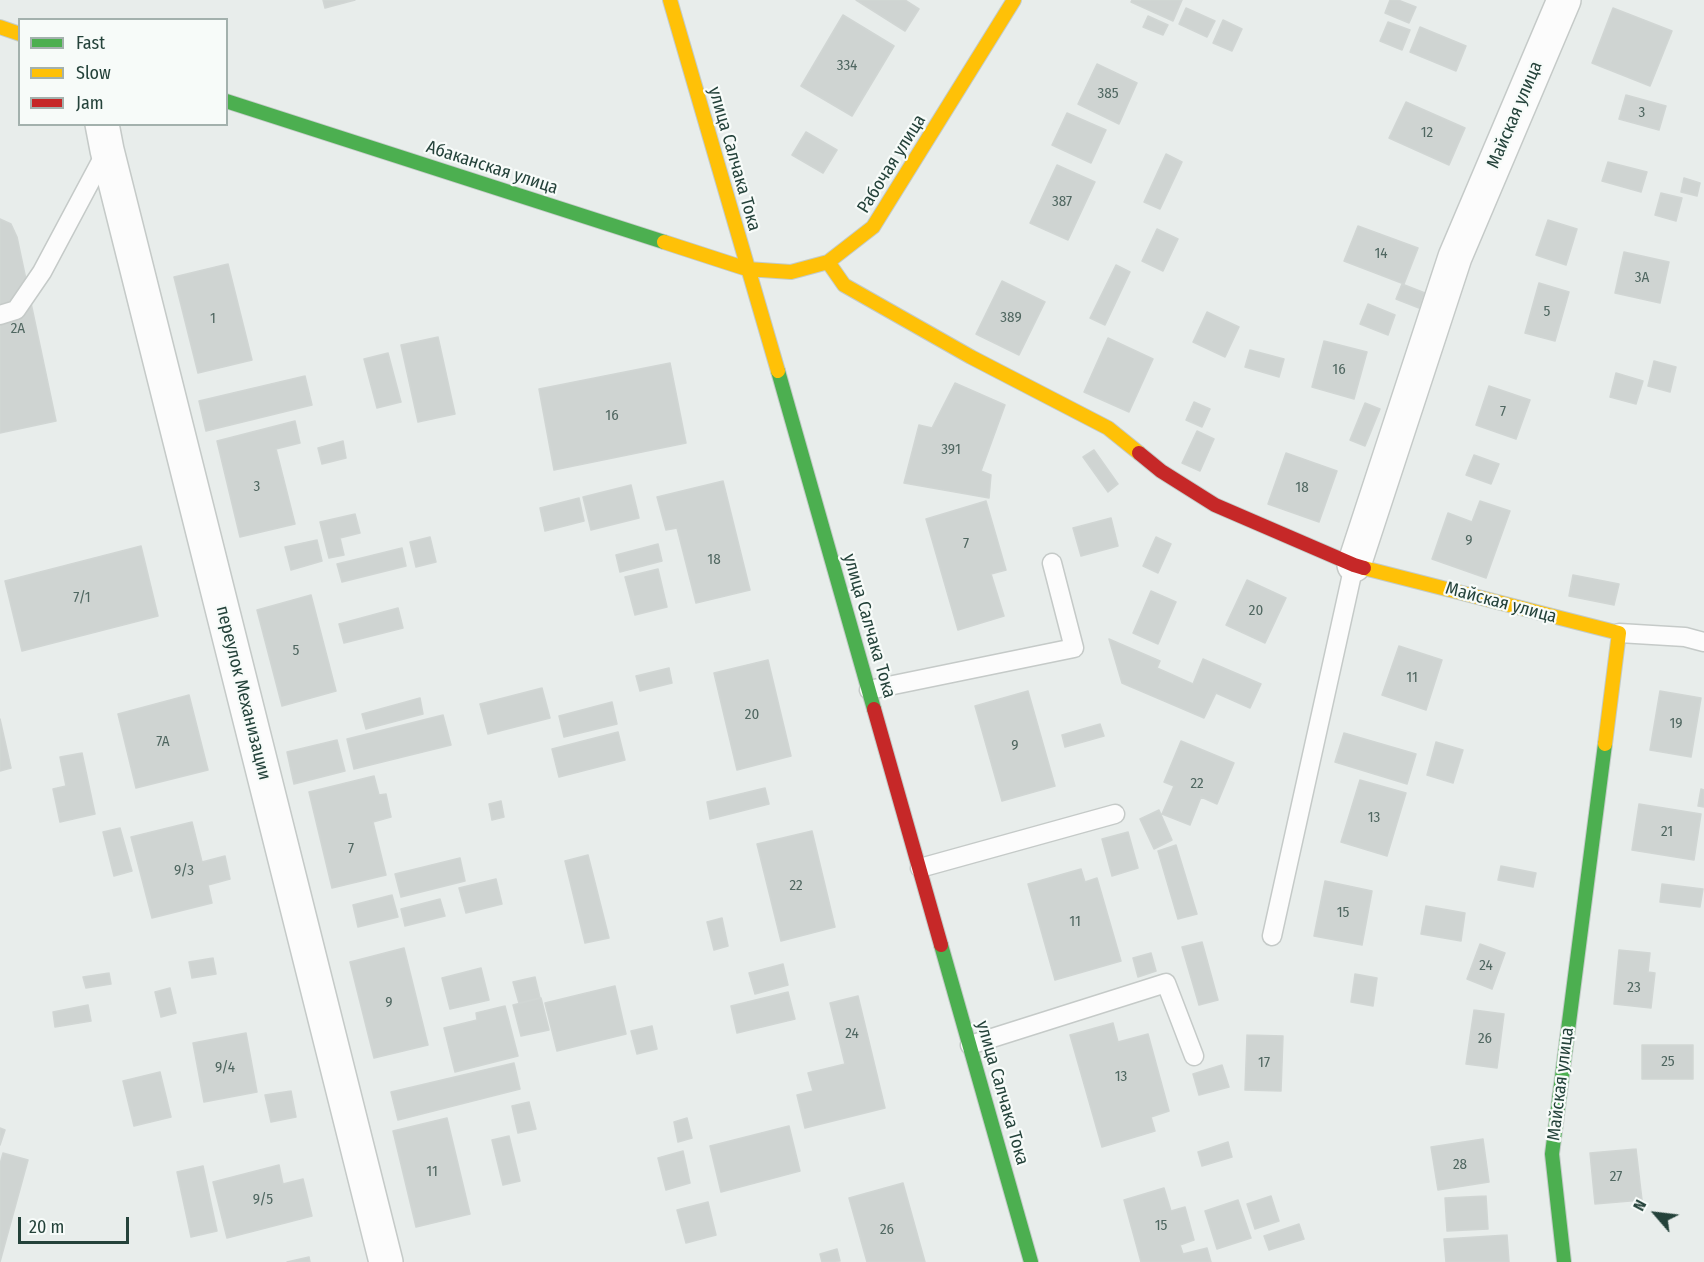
<!DOCTYPE html>
<html>
<head>
<meta charset="utf-8">
<style>
  body { margin:0 }
  #map { position:relative; width:1704px; height:1262px; overflow:hidden; background:#e8edeb; font-family:"Fira Sans Condensed",sans-serif }
  canvas { display:block }
  .legend { position:absolute; left:18px; top:18px; width:210px; height:108px; box-sizing:border-box; background:#f7fbf9; border:2px solid #a3b1ad; margin:0; padding:8px 10px; list-style:none; font-size:18px; color:#24423a }
  .legend li { display:flex; align-items:center; gap:12px; height:30px }
  .legend b { width:30px; border:2px solid #a3b1ad }
  .north { position:absolute; left:1626px; top:1184px; width:60px; height:60px; -webkit-text-stroke:4px #f7fbf9; paint-order:stroke; rotate:298deg; font-size:16px; font-weight:700; line-height:24px; text-align:center; color:#24423a }
  .north::after { content:''; display:block; margin:auto; width:21px; height:27px; background:#24423a; clip-path:polygon(50% 0,100% 100%,50% 72%,0 100%) }
  .scale { position:absolute; left:18px; top:1217px; width:111px; height:27px; box-sizing:border-box; border:3px solid #24423a; border-top:0; padding-left:8px; font-size:18px; line-height:21px; white-space:nowrap; color:#24423a; -webkit-text-stroke:4px #f7fbf9; paint-order:stroke }
</style>
</head>
<body>
<div id="map">
<canvas width="1704" height="1262"></canvas>
<ul class="legend">
<li><b style="height:8px;background:#4caf50"></b>Fast</li>
<li><b style="height:8px;background:#ffc107"></b>Slow</li>
<li><b style="height:8px;background:#c62828"></b>Jam</li>
</ul>
<div class="north">N</div>
<div class="scale">20 m</div>
</div>
<script>
const ctx = document.querySelector('canvas').getContext('2d');
ctx.lineJoin = 'round';
function fillPath(path, color) { ctx.fillStyle = color; ctx.fill(path, 'evenodd'); }
const poly = rows => new Path2D(rows.map(r => 'M' + r).join(''));
function trace(path, color, width, dash) { ctx.strokeStyle = color; ctx.lineWidth = width; ctx.lineCap = dash ? 'butt' : 'round'; ctx.setLineDash(dash || []); ctx.stroke(path); }
function drawText(font, color, halo, rows, align = 'center') {
  ctx.font = font + ' "Fira Sans Condensed",sans-serif'; ctx.lineWidth = 4.5; ctx.setLineDash([]); ctx.textBaseline = 'middle'; ctx.strokeStyle = halo; ctx.fillStyle = color; for (const [text, x, y, turn = 0] of rows) {
    ctx.save(); ctx.translate(x, y); ctx.rotate((+turn || 0) * Math.PI / 180); ctx.textAlign = isNaN(turn) ? turn : align; if (halo) ctx.strokeText(text, 0, 0); ctx.fillText(text, 0, 0); ctx.restore();
  }
}
const building = poly([
  [323,0,355,0,325,8,323,0],
  [856,0,905,0,919,9,905,31,856,0],
  [1132,0,1182,0,1173,21,1131,2,1132,0],
  [1390,0,1398,0,1416,7,1409,23,1385,13,1390,0],
  [1186,8,1215,21,1207,37,1179,24,1186,8],
  [1613,8,1672,31,1650,86,1592,63,1613,8],
  [843,15,894,46,852,116,801,86,843,15],
  [1148,16,1168,25,1163,35,1143,27,1148,16],
  [1223,20,1242,29,1232,51,1213,43,1223,20],
  [1388,22,1410,30,1402,50,1380,41,1388,22],
  [1420,27,1466,46,1456,71,1410,52,1420,27],
  [1097,64,1137,83,1119,124,1078,104,1097,64],
  [1626,95,1666,106,1659,130,1619,119,1626,95],
  [1406,102,1465,128,1449,165,1389,138,1406,102],
  [1067,113,1106,130,1091,163,1052,145,1067,113],
  [806,132,837,150,823,173,792,155,806,132],
  [1166,154,1182,162,1160,209,1144,202,1166,154],
  [1608,162,1647,172,1641,192,1602,181,1608,162],
  [1057,165,1095,182,1068,240,1030,223,1057,165],
  [1684,178,1700,183,1697,196,1681,192,1684,178],
  [1661,193,1682,198,1676,221,1655,215,1661,193],
  [0,219,11,224,17,237,56,421,0,433,0,219],
  [1548,220,1577,229,1566,265,1536,255,1548,220],
  [1358,226,1418,248,1404,284,1344,261,1358,226],
  [1157,229,1178,239,1163,271,1142,261,1157,229],
  [1624,252,1669,262,1660,303,1615,293,1624,252],
  [228,264,252,360,198,373,174,277,228,264],
  [1116,265,1130,272,1105,325,1090,318,1116,265],
  [1002,281,1045,302,1019,355,976,334,1002,281],
  [1539,283,1569,292,1555,341,1525,333,1539,283],
  [1402,284,1425,293,1419,308,1396,299,1402,284],
  [1368,304,1395,315,1388,335,1360,324,1368,304],
  [1207,312,1239,327,1225,357,1193,342,1207,312],
  [438,337,455,414,418,422,401,345,438,337],
  [1108,338,1153,359,1129,412,1084,392,1108,338],
  [1324,341,1367,352,1354,399,1312,387,1324,341],
  [1250,350,1284,359,1279,377,1245,367,1250,350],
  [388,353,401,402,377,408,364,359,388,353],
  [1654,361,1676,367,1670,392,1648,386,1654,361],
  [670,363,686,443,554,470,539,389,670,363],
  [1616,373,1643,381,1636,404,1610,397,1616,373],
  [305,376,312,405,206,431,199,401,305,376],
  [955,383,1005,405,981,471,991,475,989,498,904,483,919,425,932,428,955,383],
  [1489,386,1530,400,1516,439,1476,425,1489,386],
  [1194,402,1210,409,1202,427,1186,420,1194,402],
  [1365,403,1380,409,1365,446,1350,440,1365,403],
  [295,421,300,443,276,449,295,524,240,537,217,441,295,421],
  [1197,431,1214,439,1200,471,1182,463,1197,431],
  [343,441,346,458,322,464,318,448,343,441],
  [1094,450,1118,484,1108,492,1083,457,1094,450],
  [1286,453,1337,471,1319,522,1268,504,1286,453],
  [1474,455,1499,464,1491,484,1466,475,1474,455],
  [723,481,750,590,696,603,677,528,666,530,657,497,723,481],
  [631,485,639,518,591,530,583,497,631,485],
  [579,498,584,521,545,531,540,508,579,498],
  [986,501,1006,570,991,574,1004,616,958,630,926,519,986,501],
  [1480,501,1510,511,1486,578,1432,559,1448,513,1472,522,1480,501],
  [355,514,360,533,340,538,344,555,329,558,320,522,355,514],
  [1111,518,1118,546,1081,556,1073,528,1111,518],
  [430,537,436,562,416,567,410,542,430,537],
  [1156,537,1171,544,1158,573,1143,566,1156,537],
  [317,540,322,561,291,570,285,547,317,540],
  [658,544,662,561,620,572,616,555,658,544],
  [141,546,158,616,22,651,5,581,141,546],
  [402,548,406,566,342,582,337,564,402,548],
  [658,569,667,607,635,615,625,577,658,569],
  [1573,575,1619,584,1614,605,1569,596,1573,575],
  [1247,580,1286,598,1265,643,1226,625,1247,580],
  [1151,591,1176,602,1158,644,1133,633,1151,591],
  [311,595,336,691,282,706,257,610,311,595],
  [398,608,403,628,344,643,339,624,398,608],
  [1109,639,1160,661,1157,668,1193,684,1203,659,1261,684,1250,708,1216,693,1204,718,1122,683,1109,639],
  [1399,646,1442,660,1426,710,1382,695,1399,646],
  [768,660,791,756,737,770,714,673,768,660],
  [669,668,672,683,640,691,636,676,669,668],
  [542,688,550,718,488,734,480,704,542,688],
  [1028,691,1055,786,1002,801,975,706,1028,691],
  [1660,691,1701,698,1691,757,1650,750,1660,691],
  [189,695,208,770,136,788,118,714,189,695],
  [420,698,423,714,366,729,362,714,420,698],
  [612,702,617,724,564,737,559,716,612,702],
  [443,715,451,745,354,769,347,739,443,715],
  [0,719,11,768,0,771,0,719],
  [1100,724,1104,736,1065,747,1062,735,1100,724],
  [618,732,625,760,559,777,552,749,618,732],
  [1344,733,1416,754,1407,784,1335,762,1344,733],
  [337,740,345,771,294,784,287,752,337,740],
  [1181,741,1234,763,1217,804,1201,797,1190,825,1162,814,1174,786,1164,782,1181,741],
  [1436,742,1463,750,1453,783,1427,775,1436,742],
  [82,753,95,814,60,822,53,789,66,786,60,757,82,753],
  [374,776,379,795,386,794,391,817,373,822,386,875,332,888,309,792,374,776],
  [1360,780,1406,793,1387,856,1341,842,1360,780],
  [765,788,769,804,710,819,707,802,765,788],
  [1701,789,1704,790,1704,807,1698,806,1701,789],
  [501,801,504,817,492,820,489,804,501,801],
  [1639,804,1701,814,1694,860,1632,850,1639,804],
  [1159,810,1172,840,1154,849,1140,819,1159,810],
  [192,822,202,862,225,856,230,879,208,885,212,903,152,918,131,837,192,822],
  [120,828,132,871,114,876,103,832,120,828],
  [812,831,835,927,781,941,757,844,812,831],
  [1128,832,1138,868,1112,876,1102,839,1128,832],
  [1176,845,1197,914,1178,919,1158,851,1176,845],
  [588,855,609,938,585,943,565,861,588,855],
  [460,858,465,881,401,897,395,874,460,858],
  [1501,866,1536,873,1533,887,1498,880,1501,866],
  [1081,869,1085,882,1097,878,1121,961,1055,980,1028,884,1081,869],
  [496,879,502,904,466,913,459,888,496,879],
  [1325,881,1372,891,1362,945,1314,936,1325,881],
  [1662,884,1703,889,1700,907,1660,902,1662,884],
  [392,895,398,917,358,927,353,905,392,895],
  [440,899,445,916,405,926,401,909,440,899],
  [1426,906,1465,913,1461,941,1421,934,1426,906],
  [722,918,728,946,714,950,707,922,722,918],
  [1202,942,1218,1000,1199,1005,1182,947,1202,942],
  [1480,944,1505,953,1492,989,1467,979,1480,944],
  [404,948,428,1045,374,1058,350,962,404,948],
  [1619,950,1650,953,1648,972,1655,973,1651,1008,1614,1004,1619,950],
  [1151,953,1156,971,1138,977,1133,958,1151,953],
  [213,958,216,974,192,978,189,962,213,958],
  [783,964,788,985,755,994,749,973,783,964],
  [481,968,489,1000,450,1009,442,978,481,968],
  [109,973,111,984,86,988,83,977,109,973],
  [1355,974,1377,978,1373,1006,1351,1002,1355,974],
  [535,977,540,998,519,1003,513,982,535,977],
  [615,986,626,1034,557,1051,545,1003,615,986],
  [170,988,176,1013,161,1017,155,992,170,988],
  [788,992,795,1019,737,1033,731,1006,788,992],
  [858,996,885,1108,805,1128,797,1095,813,1091,808,1073,845,1064,830,1003,858,996],
  [541,998,549,1030,521,1036,513,1005,541,998],
  [88,1005,91,1021,55,1027,53,1012,88,1005],
  [505,1006,518,1056,455,1072,444,1028,477,1020,476,1013,505,1006],
  [1474,1010,1504,1014,1497,1068,1466,1064,1474,1010],
  [1113,1023,1118,1042,1148,1034,1169,1111,1151,1117,1155,1131,1102,1147,1070,1035,1113,1023],
  [652,1026,657,1049,637,1054,631,1031,652,1026],
  [246,1033,257,1092,204,1102,193,1043,246,1033],
  [1247,1035,1283,1036,1281,1091,1245,1090,1247,1035],
  [1642,1045,1693,1045,1693,1079,1642,1079,1642,1045],
  [514,1063,520,1089,398,1120,391,1092,514,1063],
  [1222,1065,1229,1087,1199,1095,1193,1074,1222,1065],
  [160,1072,171,1117,134,1126,123,1081,160,1072],
  [291,1091,296,1117,271,1122,265,1095,291,1091],
  [529,1102,536,1129,518,1133,512,1106,529,1102],
  [447,1118,470,1214,416,1227,393,1131,447,1118],
  [687,1118,692,1138,678,1142,674,1122,687,1118],
  [789,1126,800,1171,721,1192,710,1146,789,1126],
  [0,1128,5,1130,0,1145,0,1128],
  [509,1136,520,1181,503,1185,492,1140,509,1136],
  [1483,1139,1489,1182,1438,1190,1431,1147,1483,1139],
  [1228,1142,1232,1157,1202,1166,1198,1152,1228,1142],
  [1636,1149,1642,1200,1595,1204,1590,1153,1636,1149],
  [683,1151,690,1183,666,1190,658,1158,683,1151],
  [3,1153,28,1160,0,1262,0,1164,3,1153],
  [279,1165,283,1184,303,1179,312,1216,227,1238,213,1182,279,1165],
  [203,1166,217,1231,191,1237,177,1172,203,1166],
  [903,1183,925,1262,867,1262,849,1198,903,1183],
  [1164,1188,1171,1211,1185,1207,1194,1240,1180,1245,1183,1254,1207,1248,1211,1262,1141,1262,1124,1200,1164,1188],
  [1271,1196,1279,1221,1255,1229,1247,1204,1271,1196],
  [1486,1196,1488,1229,1447,1231,1445,1198,1486,1196],
  [1238,1200,1251,1238,1217,1249,1205,1211,1238,1200],
  [708,1202,716,1235,686,1243,677,1210,708,1202],
  [1299,1224,1304,1239,1269,1250,1264,1236,1299,1224],
  [1507,1235,1509,1262,1446,1262,1444,1239,1507,1235],
  [837,1249,840,1261,822,1262,820,1254,837,1249],
  [309,1257,310,1262,287,1262,309,1257]
]);
fillPath(building, '#cfd4d2');
trace(building, '#d1d6d4', 1.5);
const lane = poly([
  [0,315,16,310,42,272,106,152],
  [1619,633,1685,637,1704,642],
  [869,690,1074,648,1052,563],
  [920,868,1115,814],
  [1272,936,1354,565],
  [970,1045,1166,983,1194,1056]
]);
const street = poly([
  [102,124,107,150,386,1262],
  [1354,565,1455,257,1564,0]
]);
const fast = poly([
  [226,101,664,242],
  [778,371,874,709],
  [941,945,1031,1262],
  [1564,1262,1552,1154,1605,744]
]);
const slow = poly([
  [670,0,778,371],
  [0,27,20,34],
  [664,242,747,269,791,272,828,262,873,227,1014,0],
  [828,262,844,285,971,357,1108,428,1139,453],
  [1364,568,1619,633,1605,744]
]);
const jam = poly([
  [1139,453,1161,471,1215,505,1354,565,1364,568],
  [874,709,941,945]
]);
trace(lane, '#c5cac8', 21);
trace(street, '#c5cac8', 36);
trace(fast, '#c3cbc8', 16);
trace(slow, '#c3cbc8', 16);
trace(jam, '#c3cbc8', 16);
trace(lane, '#fcfcfc', 18);
trace(street, '#fcfcfc', 33);
trace(fast, '#4caf50', 14);
trace(slow, '#ffc107', 14);
trace(jam, '#c62828', 14);
drawText('15px', '#506761', null, [
  ["334",847,66],
  ["385",1108,94],
  ["3",1642,113],
  ["12",1427,133],
  ["387",1062,202],
  ["14",1381,254],
  ["3А",1642,278],
  ["5",1547,312],
  ["389",1011,318],
  ["1",213,319],
  ["2А",18,329],
  ["16",1339,370],
  ["7",1503,412],
  ["16",612,416],
  ["391",951,450],
  ["3",257,487],
  ["18",1302,488],
  ["9",1469,541],
  ["7",966,544],
  ["18",714,560],
  ["7/1",82,598],
  ["20",1256,611],
  ["5",296,651],
  ["11",1412,678],
  ["20",752,715],
  ["19",1676,724],
  ["7А",163,742],
  ["9",1015,746],
  ["22",1197,784],
  ["13",1374,818],
  ["21",1667,832],
  ["7",351,849],
  ["9/3",184,871],
  ["22",796,886],
  ["15",1343,913],
  ["11",1075,922],
  ["24",1486,966],
  ["23",1634,988],
  ["9",389,1003],
  ["24",852,1034],
  ["26",1485,1039],
  ["25",1668,1062],
  ["17",1264,1063],
  ["9/4",225,1068],
  ["13",1121,1077],
  ["28",1460,1165],
  ["11",432,1172],
  ["27",1616,1177],
  ["9/5",263,1200],
  ["15",1161,1226],
  ["26",887,1230]
]);
drawText('18px', '#24423a', '#f7fbf9', [
  ["Майская улица",1515,115,-67],
  ["улица Салчака Тока",734,159,74],
  ["Рабочая улица",892,164,-58],
  ["Абаканская улица",492,168,18],
  ["Майская улица",1501,603,15],
  ["улица Салчака Тока",869,626,74],
  ["переулок Механизации",243,693,76],
  ["Майская улица",1561,1084,-83],
  ["улица Салчака Тока",1002,1093,74]
]);
</script>
</body>
</html>
